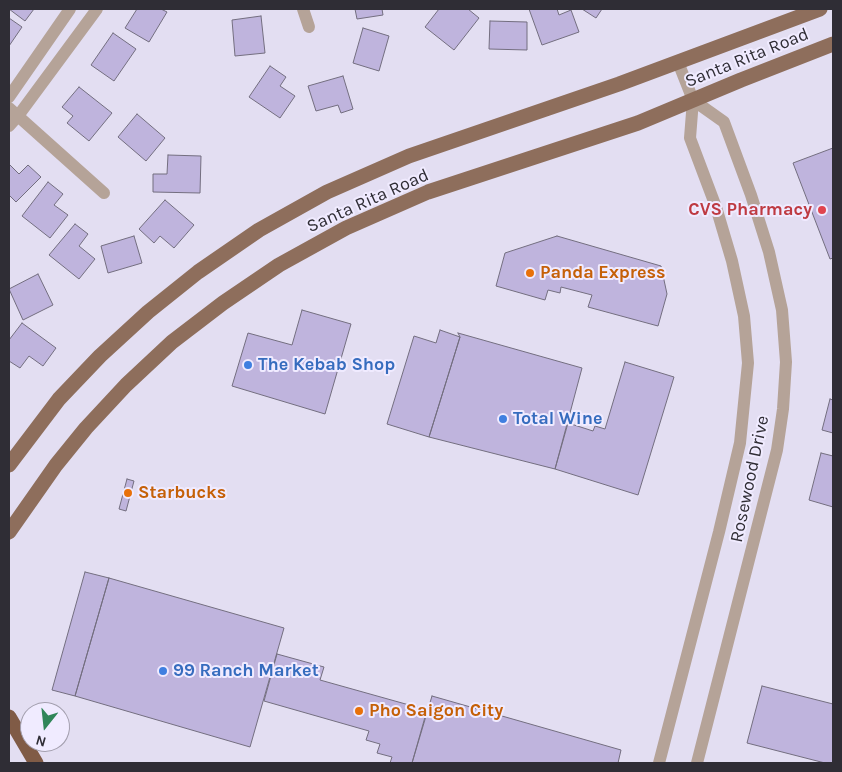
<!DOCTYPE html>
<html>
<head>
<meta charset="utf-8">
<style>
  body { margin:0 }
  #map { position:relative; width:842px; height:772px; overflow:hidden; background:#e3def2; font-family:Karla,sans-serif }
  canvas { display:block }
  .frame { position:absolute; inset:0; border:10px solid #2f2d35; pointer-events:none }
  .north { position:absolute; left:20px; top:702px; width:50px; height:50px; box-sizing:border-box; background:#f0ebff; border:1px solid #a39fae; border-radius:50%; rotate:196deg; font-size:14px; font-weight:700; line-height:20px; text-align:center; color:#2f2d35 }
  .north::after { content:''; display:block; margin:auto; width:18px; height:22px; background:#308659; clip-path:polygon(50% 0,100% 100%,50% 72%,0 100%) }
</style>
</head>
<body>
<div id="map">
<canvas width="842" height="772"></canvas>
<div class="frame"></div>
<div class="north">N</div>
</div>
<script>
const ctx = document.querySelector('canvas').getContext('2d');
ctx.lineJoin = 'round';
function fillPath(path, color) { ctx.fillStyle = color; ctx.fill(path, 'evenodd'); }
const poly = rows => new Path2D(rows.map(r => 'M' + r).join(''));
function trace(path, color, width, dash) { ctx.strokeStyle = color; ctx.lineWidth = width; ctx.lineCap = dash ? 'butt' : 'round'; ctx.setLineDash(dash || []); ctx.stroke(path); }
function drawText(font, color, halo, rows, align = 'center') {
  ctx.font = font + ' Karla,sans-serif'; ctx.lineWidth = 4; ctx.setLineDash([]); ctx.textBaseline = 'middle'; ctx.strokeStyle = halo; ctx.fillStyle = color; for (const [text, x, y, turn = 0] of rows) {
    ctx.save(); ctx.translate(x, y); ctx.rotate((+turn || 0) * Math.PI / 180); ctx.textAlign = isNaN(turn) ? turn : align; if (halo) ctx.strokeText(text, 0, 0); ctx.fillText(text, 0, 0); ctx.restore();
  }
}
const building = poly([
  [9,9,34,9,25,21,9,9],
  [137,9,161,9,167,12,149,42,125,28,137,9],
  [355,9,382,9,383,15,357,19,355,9],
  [439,9,468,9,479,18,454,50,425,27,439,9],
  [529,9,557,9,559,15,571,10,579,32,542,45,529,9],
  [582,9,602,9,596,18,582,9],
  [261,16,265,53,235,56,232,20,261,16],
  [9,18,22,27,9,46,9,18],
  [490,21,527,22,527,50,489,49,490,21],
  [363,28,389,36,379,71,353,63,363,28],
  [113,33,136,49,114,81,91,65,113,33],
  [270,66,286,77,280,86,295,96,280,118,249,97,270,66],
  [343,76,353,109,341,113,338,105,316,111,308,86,343,76],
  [79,87,112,113,89,141,67,123,73,116,62,107,79,87],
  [137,114,165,138,146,161,118,137,137,114],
  [833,148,833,258,830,259,793,163,833,148],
  [168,155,201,156,200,193,153,192,153,174,167,174,168,155],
  [9,164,19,174,28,165,41,177,16,202,9,195,9,164],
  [48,182,63,194,54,205,68,215,50,238,22,216,48,182],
  [165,200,194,225,174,248,160,236,154,243,139,229,165,200],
  [75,224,88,234,79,246,95,259,79,279,49,255,75,224],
  [134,236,142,263,108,273,101,246,134,236],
  [557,236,661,266,667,294,658,326,588,307,592,295,561,287,560,293,548,290,545,300,496,286,505,253,557,236],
  [38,274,53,305,23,320,9,289,38,274],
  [302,310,351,324,325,414,232,386,248,333,292,345,302,310],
  [22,323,56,348,43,366,29,356,20,368,9,361,9,340,22,323],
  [440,330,460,337,429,437,387,424,414,336,436,343,440,330],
  [458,333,582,368,555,469,429,437,460,337,458,333],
  [625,362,674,377,638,495,555,469,568,423,593,431,595,426,605,429,625,362],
  [830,399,833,400,833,433,822,430,830,399],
  [821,453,833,456,833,507,809,500,821,453],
  [127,479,134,481,126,511,119,509,127,479],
  [85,572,109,578,75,696,52,690,85,572],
  [109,578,284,628,250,747,75,696,109,578],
  [277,654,324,667,320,680,427,710,412,763,390,763,392,757,377,753,380,744,366,740,369,731,264,701,277,654],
  [762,686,833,704,833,763,825,763,747,743,762,686],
  [432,696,621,750,618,763,412,763,432,696]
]);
fillPath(building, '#bfb4dd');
trace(building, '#736e7f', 1);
trace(poly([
  [303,9,309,27],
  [9,97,70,9],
  [693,100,724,122,751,195,769,252,782,310,786,362,783,409,777,450,697,763],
  [9,108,104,193],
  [9,126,18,116,97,9],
  [659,763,719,532,740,443,748,363,744,316,732,261,716,207,690,138,693,100,678,62]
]), '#b5a398', 12);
trace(poly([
  [9,465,59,399,100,356,148,312,198,272,259,230,327,192,409,156,619,84,820,9],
  [9,532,56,465,86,428,126,385,172,342,223,303,279,265,346,228,428,192,638,123,741,80,833,44]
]), '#8e6e5c', 15);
trace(poly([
  [9,717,36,763]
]), '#805b46', 15);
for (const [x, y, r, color] of [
  [822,210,5,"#e0444e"],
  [530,273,5,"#e8710a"],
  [248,365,5,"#3f7fe0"],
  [503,419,5,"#3f7fe0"],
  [128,493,5,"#e8710a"],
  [163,671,5,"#3f7fe0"],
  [359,711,5,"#e8710a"]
]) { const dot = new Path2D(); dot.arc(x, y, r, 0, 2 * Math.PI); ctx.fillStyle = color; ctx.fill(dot); trace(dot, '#f0ebff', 2); }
drawText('18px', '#2f2d35', '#f0ebff', [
  ["Santa Rita Road",747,58,-22],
  ["Santa Rita Road",368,201,-24],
  ["Rosewood Drive",750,479,-78]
]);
drawText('bold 18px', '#be3a42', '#f0ebff', [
  ["CVS Pharmacy",812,210]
], 'right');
drawText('bold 18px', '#c56008', '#f0ebff', [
  ["Panda Express",540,273],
  ["Starbucks",138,493],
  ["Pho Saigon City",369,711]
], 'left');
drawText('bold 18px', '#366cbe', '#f0ebff', [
  ["The Kebab Shop",258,365],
  ["Total Wine",513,419],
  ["99 Ranch Market",173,671]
], 'left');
</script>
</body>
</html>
